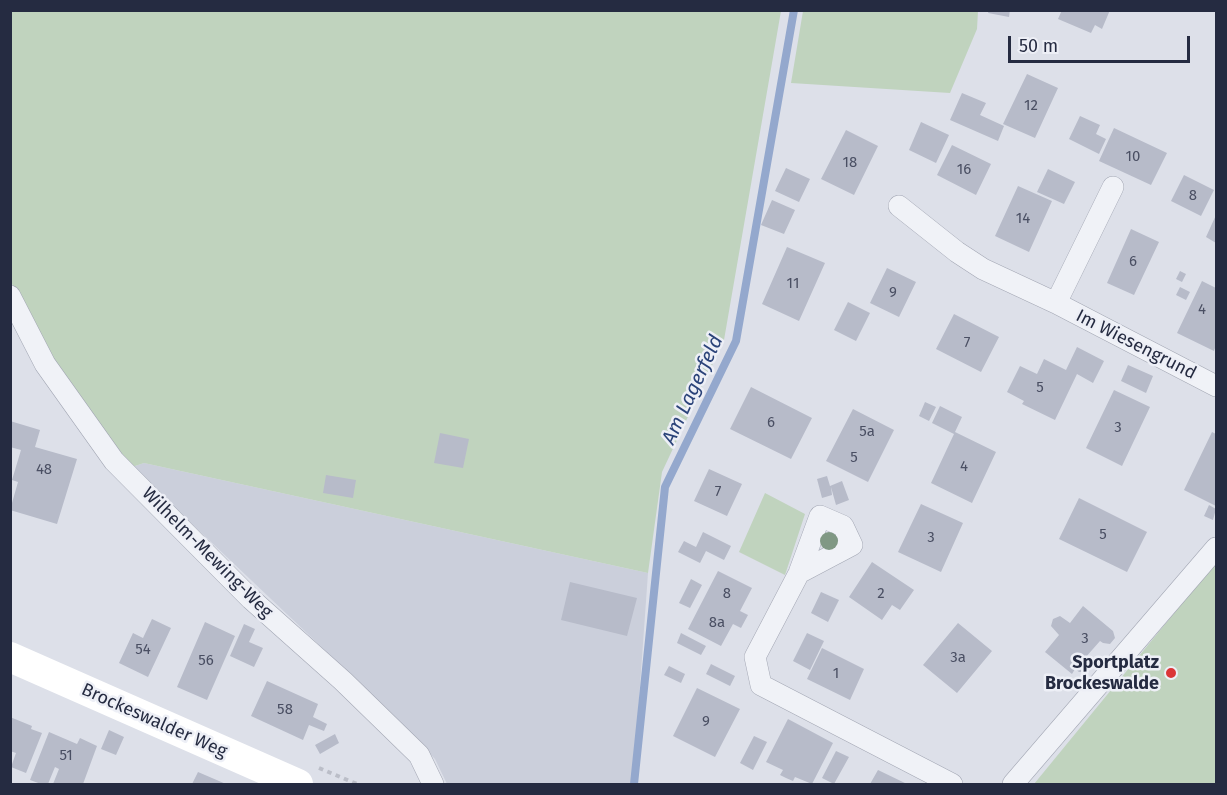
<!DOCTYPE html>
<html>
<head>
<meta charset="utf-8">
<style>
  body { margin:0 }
  #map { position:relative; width:1227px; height:795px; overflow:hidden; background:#dde0e9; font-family:"Fira Sans",sans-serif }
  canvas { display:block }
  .frame { position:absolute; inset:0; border:12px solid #252b41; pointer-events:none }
  .scale { position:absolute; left:1008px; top:36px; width:182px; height:27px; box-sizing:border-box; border:3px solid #252b41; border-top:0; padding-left:8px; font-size:18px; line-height:21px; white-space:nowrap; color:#252b41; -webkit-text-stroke:4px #edeff6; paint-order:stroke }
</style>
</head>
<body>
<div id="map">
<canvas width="1227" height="795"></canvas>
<div class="frame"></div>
<div class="scale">50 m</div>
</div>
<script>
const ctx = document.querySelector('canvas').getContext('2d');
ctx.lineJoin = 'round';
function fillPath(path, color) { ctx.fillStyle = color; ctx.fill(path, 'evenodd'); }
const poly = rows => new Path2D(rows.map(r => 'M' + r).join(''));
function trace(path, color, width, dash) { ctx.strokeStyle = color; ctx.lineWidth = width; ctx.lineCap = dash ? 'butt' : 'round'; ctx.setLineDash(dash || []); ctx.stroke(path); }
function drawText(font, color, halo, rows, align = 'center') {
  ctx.font = font + ' "Fira Sans",sans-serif'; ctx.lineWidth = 5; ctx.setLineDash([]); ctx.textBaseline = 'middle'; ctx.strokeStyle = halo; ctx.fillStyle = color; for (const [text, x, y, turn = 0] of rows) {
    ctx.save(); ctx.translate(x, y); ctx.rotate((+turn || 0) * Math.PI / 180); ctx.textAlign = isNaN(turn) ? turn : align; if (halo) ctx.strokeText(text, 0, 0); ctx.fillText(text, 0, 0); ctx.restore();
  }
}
fillPath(poly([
  [144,463,648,573,633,784,447,784,435,759,370,693,132,467]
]), '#cbcfdb');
fillPath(poly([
  [11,11,781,11,724,340,662,472,648,573,144,463,132,467,50,360,11,282],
  [803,11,803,10,978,11,977,29,950,93,791,83],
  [765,493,805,514,785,575,739,552],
  [1216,562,1216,784,1034,784]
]), '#c0d3be');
trace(poly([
  [634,784,665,487,736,341,794,10]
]), '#94a8cd', 8);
fillPath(poly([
  [989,10,1010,10,1009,17,988,13],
  [1062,10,1110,10,1102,29,1095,25,1091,33,1058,19],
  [1027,74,1058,88,1035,138,1003,124],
  [962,93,986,103,980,115,1004,126,998,141,950,120],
  [1080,116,1100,125,1096,134,1106,139,1099,154,1069,139],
  [921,122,949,135,936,163,909,150],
  [1114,128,1167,153,1151,185,1099,161],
  [846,130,878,146,854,195,821,179],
  [952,145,991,164,976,195,937,175],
  [786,168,810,179,799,202,775,191],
  [1048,169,1075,182,1064,204,1037,192],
  [1184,175,1214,190,1201,216,1171,201],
  [1018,186,1052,201,1029,252,995,236],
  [772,200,795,210,784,234,761,225],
  [1216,215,1216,243,1206,237],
  [1131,229,1159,242,1134,295,1107,283],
  [787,247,825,263,799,321,762,304],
  [887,268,916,282,899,317,870,303],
  [1180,271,1186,274,1182,282,1176,279],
  [1202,281,1216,288,1216,345,1214,351,1177,333],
  [1180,287,1190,292,1186,300,1176,295],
  [848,302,870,313,856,341,834,330],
  [954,314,999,337,981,372,936,349],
  [1077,347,1104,361,1093,383,1077,374,1055,420,1022,404,1024,401,1007,392,1020,366,1037,374,1044,359,1066,370],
  [1128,365,1153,376,1146,393,1121,381],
  [751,387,812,418,791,459,730,429],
  [1114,390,1150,407,1122,466,1086,448],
  [925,402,936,407,929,421,919,416],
  [940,406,962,417,955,432,996,452,972,503,931,483,954,434,932,423],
  [853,409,894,430,868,482,826,461],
  [10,421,40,430,35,447,77,459,57,524,10,510,18,482,12,480,21,450,10,447],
  [1212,432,1216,434,1216,506,1184,490],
  [440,433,469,439,463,468,434,463],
  [709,469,742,484,727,516,694,501],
  [326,475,356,480,353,498,323,493],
  [827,476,830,486,842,481,849,500,836,505,831,487,832,495,822,498,817,479],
  [1079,498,1147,532,1127,572,1059,539],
  [921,504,963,523,941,572,898,552],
  [1209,505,1216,509,1213,520,1204,516],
  [703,532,731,546,724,560,706,551,700,563,678,552,684,541,696,547],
  [872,562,914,590,900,610,892,605,882,620,849,597],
  [718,571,752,588,740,611,748,615,741,628,733,624,721,646,688,629],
  [691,579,702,585,690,608,679,603],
  [570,582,637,598,627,636,561,620],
  [821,592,839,600,828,622,811,613],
  [1083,606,1113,631,1115,638,1110,644,1103,643,1100,641,1085,658,1091,666,1088,672,1079,672,1075,669,1072,674,1045,652,1059,635,1051,626,1053,619,1060,616,1070,623],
  [152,619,171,628,148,677,119,663,133,633,143,638],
  [205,622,235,636,207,700,177,687],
  [958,623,992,651,957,693,923,665],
  [244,624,255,629,249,642,263,648,254,667,230,656],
  [681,633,706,646,701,655,677,643],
  [807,633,824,641,810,670,793,661],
  [822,648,864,669,850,700,807,679],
  [711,664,735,676,730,686,706,674],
  [669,666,685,674,681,683,664,675],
  [267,681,318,704,313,717,327,724,324,731,309,725,303,740,251,716],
  [697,688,740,709,715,757,673,736],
  [10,717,32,726,31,729,42,733,26,773,11,767,16,753,10,751],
  [788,719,833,743,812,784,795,777,793,781,786,778,780,775,783,770,766,762],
  [109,730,124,737,116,755,101,749],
  [49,732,77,744,80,738,97,746,83,784,53,784,59,769,55,767,48,784,41,784,30,780],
  [335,734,339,743,320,754,315,745],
  [754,736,767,742,753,770,740,763],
  [836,751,849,757,834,784,822,778],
  [878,770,907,784,870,784],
  [198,772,226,784,192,784]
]), '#b7bbc9');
const street = poly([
  [899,206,957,252,983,269,1056,303,1216,386],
  [10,296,45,364,114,461,251,599,343,681,419,755,433,784],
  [1056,303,1113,187],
  [799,573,852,545,843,526,820,516,799,573,755,657,761,685,952,784],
  [1013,784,1216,548]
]);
trace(street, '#a2a6b3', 22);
trace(poly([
  [319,768,357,784]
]), '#bbbec8', 4, [4.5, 4.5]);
trace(street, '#f0f2f7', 21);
trace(poly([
  [10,657,298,784]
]), '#fff', 30);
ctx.fillStyle = '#809884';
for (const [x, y] of [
  [829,541]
]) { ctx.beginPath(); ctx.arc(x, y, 9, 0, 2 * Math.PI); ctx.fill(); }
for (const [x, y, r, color] of [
  [1171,673,6,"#db3537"]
]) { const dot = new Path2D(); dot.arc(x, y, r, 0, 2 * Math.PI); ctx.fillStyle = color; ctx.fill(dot); trace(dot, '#edeff6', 2); }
drawText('15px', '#4a4f63', null, [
  ["12",1031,106],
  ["10",1133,157],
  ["18",850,163],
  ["16",964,170],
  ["8",1193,196],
  ["14",1023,219],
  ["6",1133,262],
  ["11",793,284],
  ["9",893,293],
  ["4",1202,310],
  ["7",967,343],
  ["5",1040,388],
  ["6",771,423],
  ["3",1118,428],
  ["5a",867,432],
  ["5",854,458],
  ["4",964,467],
  ["48",44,470],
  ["7",718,492],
  ["5",1103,535],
  ["3",931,538],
  ["8",727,594],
  ["2",881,594],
  ["8a",717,623],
  ["3",1085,639],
  ["54",143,650],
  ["3a",958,658],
  ["56",206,661],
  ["1",836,674],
  ["58",285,710],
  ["9",706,722],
  ["51",66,756]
]);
drawText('18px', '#252b41', '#edeff6', [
  ["Im Wiesengrund",1136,345,27],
  ["Wilhelm-Mewing-Weg",207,553,45],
  ["Brockeswalder Weg",154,721,24]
]);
drawText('bold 18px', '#252b41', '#edeff6', [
  ["Sportplatz",1159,663],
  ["Brockeswalde",1159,684]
], 'right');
drawText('italic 20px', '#2b4379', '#edeff6', [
  ["Am Lagerfeld",693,390,-65]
]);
</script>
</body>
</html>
